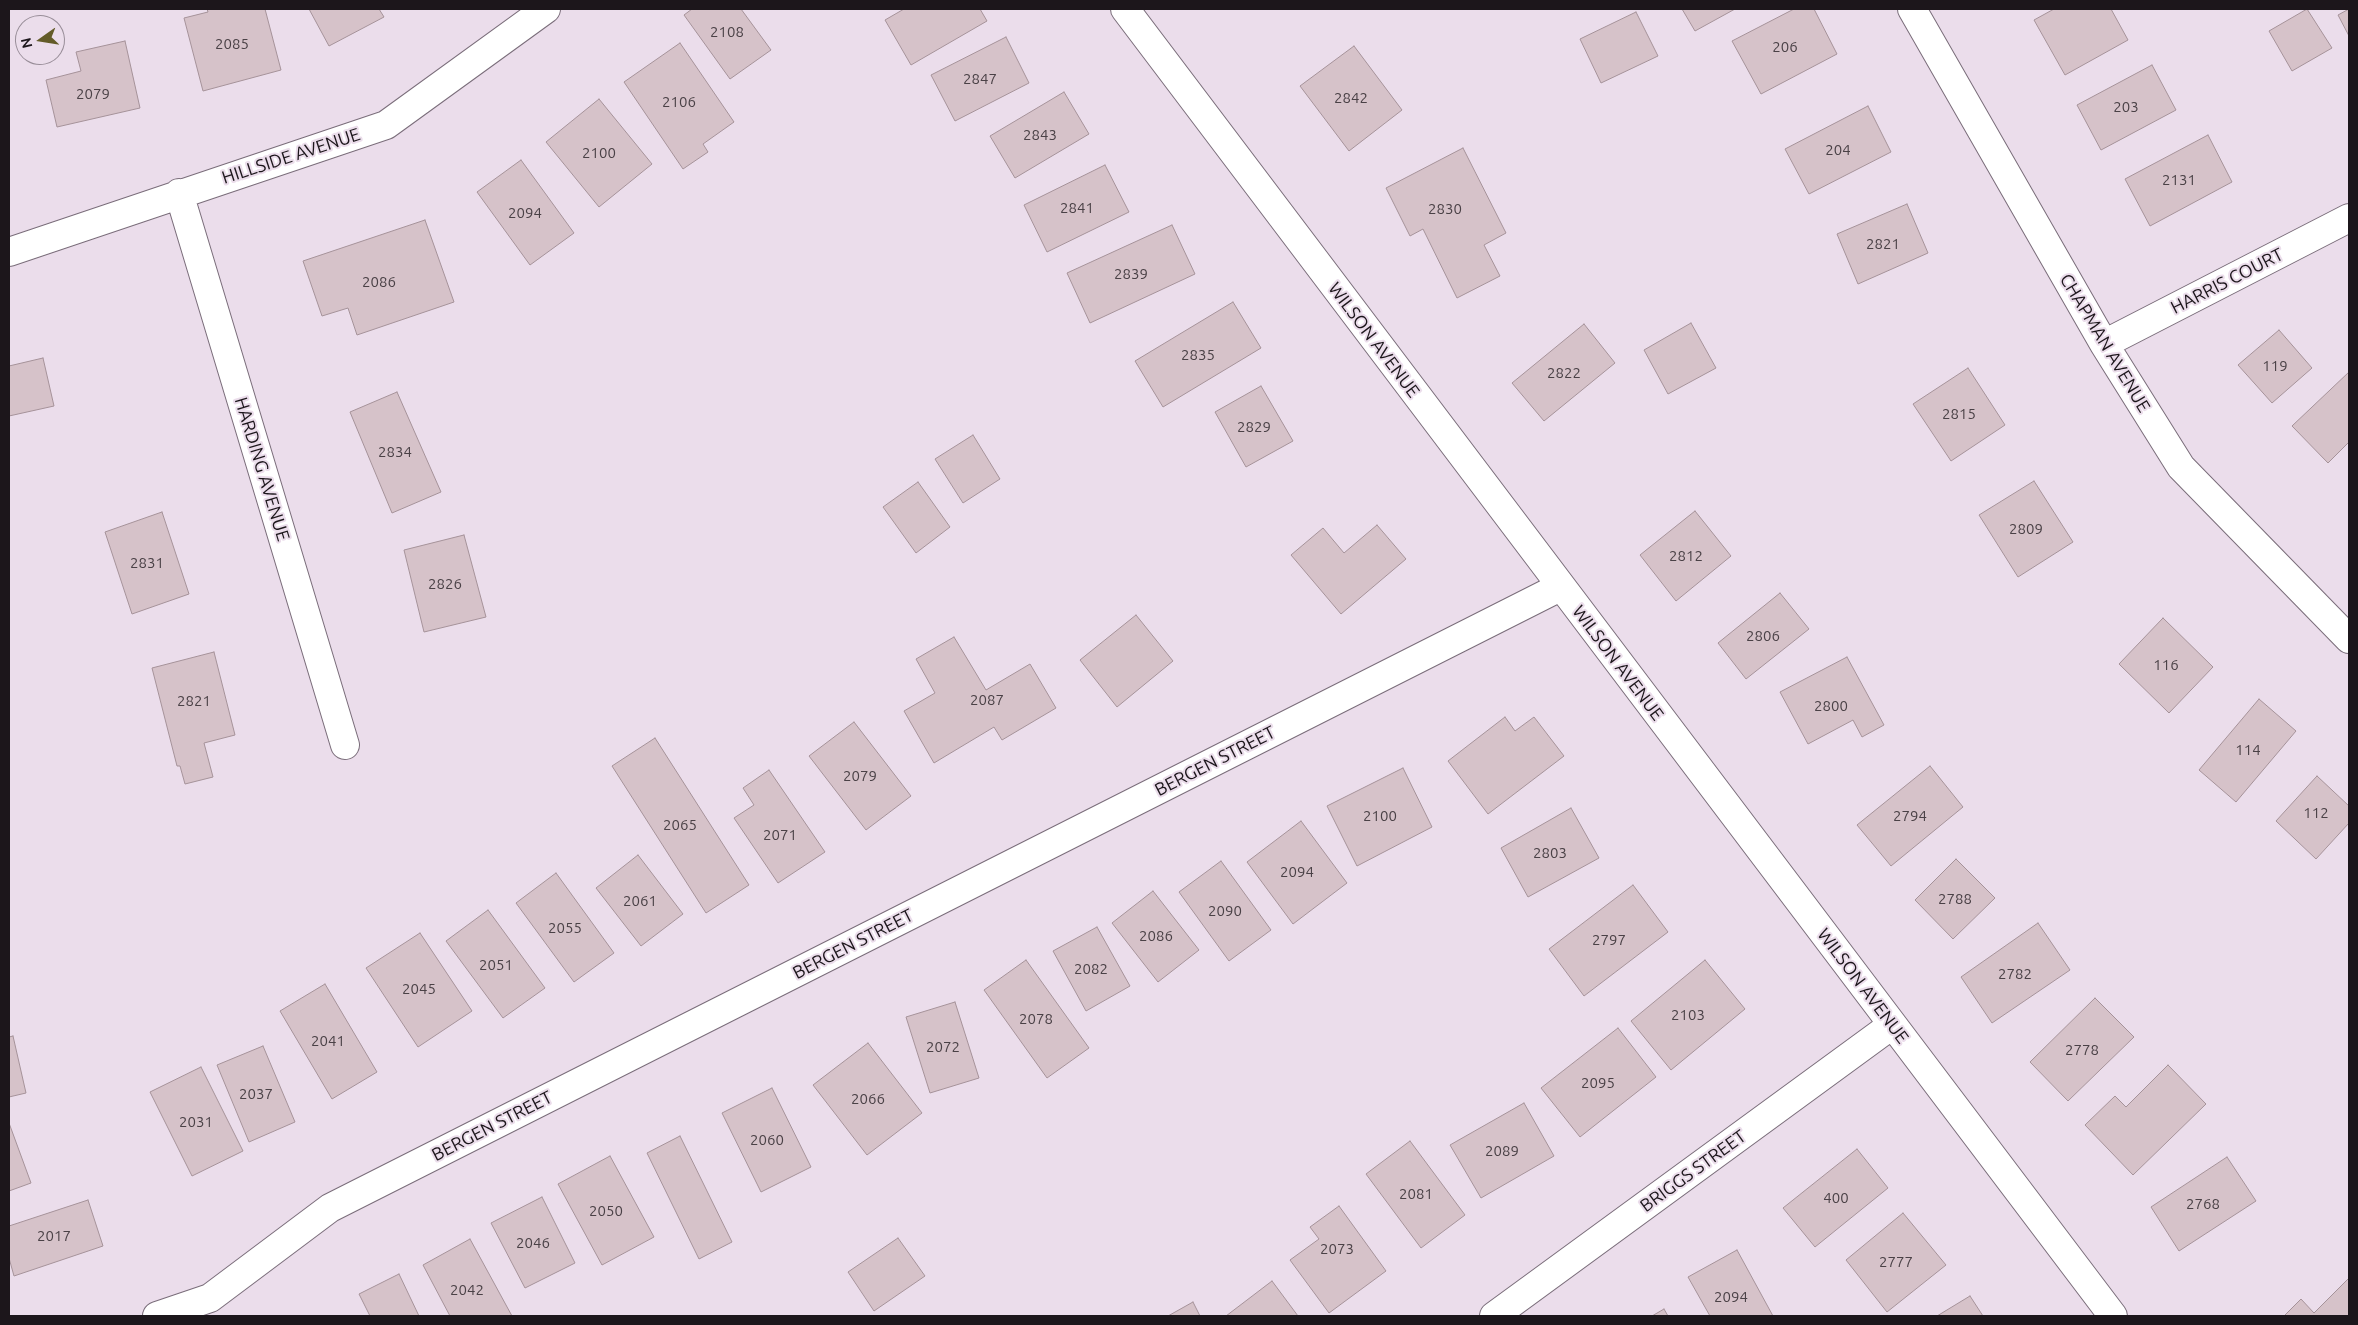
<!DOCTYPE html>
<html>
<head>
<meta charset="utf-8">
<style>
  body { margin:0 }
  #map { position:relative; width:2358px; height:1325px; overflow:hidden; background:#ebddeb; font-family:Ubuntu,sans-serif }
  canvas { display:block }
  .frame { position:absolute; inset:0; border:10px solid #1c161b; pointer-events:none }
  .north { position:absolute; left:15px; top:15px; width:50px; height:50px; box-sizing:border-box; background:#ebddeb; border:1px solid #988d98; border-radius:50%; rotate:257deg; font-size:14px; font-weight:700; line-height:20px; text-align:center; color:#1c161b }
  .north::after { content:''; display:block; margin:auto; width:18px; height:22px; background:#635b28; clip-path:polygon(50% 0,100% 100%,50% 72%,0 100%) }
</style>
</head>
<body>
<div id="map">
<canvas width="2358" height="1325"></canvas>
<div class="frame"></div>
<div class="north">N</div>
</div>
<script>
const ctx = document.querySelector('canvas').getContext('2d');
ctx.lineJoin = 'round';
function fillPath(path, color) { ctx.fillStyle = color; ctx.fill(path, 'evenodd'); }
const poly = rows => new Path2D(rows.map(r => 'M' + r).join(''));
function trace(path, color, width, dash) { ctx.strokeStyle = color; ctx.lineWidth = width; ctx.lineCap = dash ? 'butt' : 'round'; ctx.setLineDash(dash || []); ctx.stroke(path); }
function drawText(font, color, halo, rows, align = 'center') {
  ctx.font = font + ' Ubuntu,sans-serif'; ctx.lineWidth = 4; ctx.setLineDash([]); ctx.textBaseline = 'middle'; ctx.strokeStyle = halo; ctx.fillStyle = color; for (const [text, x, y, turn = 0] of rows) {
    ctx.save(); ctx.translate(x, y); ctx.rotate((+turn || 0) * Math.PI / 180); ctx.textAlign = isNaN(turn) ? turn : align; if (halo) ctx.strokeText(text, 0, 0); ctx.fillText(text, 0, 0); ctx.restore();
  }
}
const building = poly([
  [207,9,265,9,281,70,203,91,184,18,208,12,207,9],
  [309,9,379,9,384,17,329,46,309,9],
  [692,9,741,9,771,50,730,79,684,15,692,9],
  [904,9,980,9,987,21,911,65,885,20,904,9],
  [1682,9,1735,9,1695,31,1682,9],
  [1794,9,1814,9,1837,54,1761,94,1732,41,1794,9],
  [2054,9,2111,9,2128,40,2065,75,2034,20,2054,9],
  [2307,9,2332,48,2292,71,2269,31,2307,9],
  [2349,9,2349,36,2338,15,2349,9],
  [1636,12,1658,56,1601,83,1580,39,1636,12],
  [1006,37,1029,83,955,121,931,75,1006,37],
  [125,41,140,108,57,127,46,80,81,71,76,52,125,41],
  [680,43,734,122,703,144,708,152,683,169,624,82,680,43],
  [1354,46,1402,110,1349,151,1300,86,1354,46],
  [2152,65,2176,110,2101,150,2077,105,2152,65],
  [1064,92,1089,134,1015,178,990,136,1064,92],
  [599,99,652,164,599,207,546,142,599,99],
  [1868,106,1891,152,1809,194,1785,149,1868,106],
  [2208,135,2232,182,2150,226,2125,179,2208,135],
  [1463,148,1506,233,1484,245,1500,276,1457,298,1423,229,1410,236,1386,188,1463,148],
  [521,160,574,233,530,265,477,192,521,160],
  [1105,165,1129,212,1047,252,1024,205,1105,165],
  [1907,204,1928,253,1858,284,1837,234,1907,204],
  [425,220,454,302,357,335,348,308,322,316,303,261,425,220],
  [1172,225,1195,274,1090,323,1067,273,1172,225],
  [1233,302,1261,348,1163,407,1135,361,1233,302],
  [1691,323,1716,368,1668,394,1644,350,1691,323],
  [1584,324,1615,363,1544,421,1512,383,1584,324],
  [2279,330,2312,368,2272,403,2238,365,2279,330],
  [43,358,54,406,9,416,9,366,43,358],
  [1968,368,2005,425,1951,461,1913,404,1968,368],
  [2349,372,2349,442,2328,463,2292,426,2349,372],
  [1261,386,1293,441,1246,467,1215,412,1261,386],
  [397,392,441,492,392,513,350,412,397,392],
  [973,435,1000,479,963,503,935,459,973,435],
  [2034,481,2073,542,2018,577,1979,515,2034,481],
  [918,482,950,527,916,553,883,507,918,482],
  [1695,511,1731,556,1676,601,1640,555,1695,511],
  [162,512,189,594,132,614,105,532,162,512],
  [1377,525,1406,559,1341,614,1291,555,1323,528,1344,553,1377,525],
  [464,535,486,617,424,632,404,550,464,535],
  [1780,593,1809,629,1746,679,1718,643,1780,593],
  [1136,615,1173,661,1117,707,1080,660,1136,615],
  [2163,618,2213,667,2169,713,2119,664,2163,618],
  [954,637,986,690,1030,664,1056,708,1002,740,994,727,934,763,904,711,935,693,916,659,954,637],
  [214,652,235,735,204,743,213,777,185,784,180,766,177,766,152,668,214,652],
  [1847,657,1884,725,1862,737,1853,720,1808,744,1780,692,1847,657],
  [2259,699,2296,731,2236,802,2199,770,2259,699],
  [1505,717,1515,731,1534,717,1564,756,1488,814,1448,761,1505,717],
  [854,722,911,796,866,830,809,756,854,722],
  [655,738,749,885,706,913,612,766,655,738],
  [1930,766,1963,807,1891,866,1857,825,1930,766],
  [1403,768,1432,827,1357,866,1327,806,1403,768],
  [769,770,825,852,778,883,734,818,754,805,743,788,769,770],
  [2317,776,2349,806,2349,823,2316,859,2276,821,2317,776],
  [1571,808,1599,858,1528,897,1501,848,1571,808],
  [1301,821,1347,883,1293,924,1247,862,1301,821],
  [638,855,683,914,641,946,596,888,638,855],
  [1956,859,1995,898,1953,939,1915,900,1956,859],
  [1221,861,1271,930,1229,961,1179,892,1221,861],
  [556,873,614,953,574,982,516,903,556,873],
  [1633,885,1668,932,1584,996,1549,949,1633,885],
  [1153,891,1199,950,1158,982,1112,923,1153,891],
  [488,910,545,988,503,1018,446,941,488,910],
  [2038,923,2070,970,1992,1023,1961,977,2038,923],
  [1097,927,1130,986,1086,1011,1053,951,1097,927],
  [420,933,472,1011,418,1047,366,968,420,933],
  [1026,960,1089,1048,1047,1078,984,990,1026,960],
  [1705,960,1745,1009,1671,1070,1631,1021,1705,960],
  [325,984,377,1072,332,1099,280,1011,325,984],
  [2095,998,2134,1037,2068,1101,2030,1062,2095,998],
  [955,1002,979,1078,930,1093,906,1017,955,1002],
  [1618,1028,1656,1077,1580,1137,1541,1088,1618,1028],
  [13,1036,26,1093,9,1097,9,1037,13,1036],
  [868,1043,922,1113,867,1155,813,1085,868,1043],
  [263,1046,295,1122,249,1142,217,1065,263,1046],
  [2168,1065,2206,1104,2133,1175,2085,1125,2115,1096,2126,1107,2168,1065],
  [201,1067,243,1151,192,1176,150,1092,201,1067],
  [772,1088,811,1167,761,1192,722,1113,772,1088],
  [1524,1103,1554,1156,1481,1198,1450,1145,1524,1103],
  [9,1123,31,1183,9,1191,9,1123],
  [680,1136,732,1242,699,1259,647,1153,680,1136],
  [1410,1141,1465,1215,1421,1248,1366,1174,1410,1141],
  [1857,1149,1888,1188,1815,1247,1783,1208,1857,1149],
  [610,1156,654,1237,602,1265,558,1184,610,1156],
  [2227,1157,2256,1201,2179,1251,2151,1207,2227,1157],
  [542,1197,575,1263,525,1288,491,1223,542,1197],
  [88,1200,103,1246,14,1276,9,1258,9,1226,88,1200],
  [1339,1206,1386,1271,1329,1313,1290,1260,1319,1239,1310,1227,1339,1206],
  [1903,1213,1946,1265,1887,1312,1846,1260,1903,1213],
  [898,1238,925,1276,874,1311,848,1272,898,1238],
  [470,1239,512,1316,450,1316,423,1265,470,1239],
  [1737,1250,1773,1316,1710,1316,1688,1277,1737,1250],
  [399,1274,419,1316,370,1316,359,1294,399,1274],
  [2349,1278,2349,1316,2284,1316,2301,1299,2314,1313,2349,1278],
  [1272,1281,1298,1316,1226,1316,1272,1281],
  [1970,1296,1983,1316,1937,1316,1970,1296],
  [1193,1302,1200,1316,1168,1316,1193,1302],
  [1664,1309,1668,1316,1652,1316,1664,1309]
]);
fillPath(building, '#d6c2c9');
trace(building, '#a59299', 1);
const minor = poly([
  [1125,9,2113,1316],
  [1912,9,2104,344,2181,467,2349,639],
  [179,193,345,745],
  [9,252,386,125,546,9],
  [2104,344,2349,218],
  [157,1316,210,1298,330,1208,1560,587],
  [1494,1316,1892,1025]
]);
trace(minor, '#7a6d7a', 30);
trace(minor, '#fff', 28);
drawText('15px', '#4a4146', null, [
  ["2108",727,32],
  ["2085",232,44],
  ["206",1785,47],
  ["2847",980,79],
  ["2079",93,94],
  ["2842",1351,98],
  ["2106",679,102],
  ["203",2126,107],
  ["2843",1040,135],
  ["204",1838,150],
  ["2100",599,153],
  ["2131",2179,180],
  ["2841",1077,208],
  ["2830",1445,209],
  ["2094",525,213],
  ["2821",1883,244],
  ["2839",1131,274],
  ["2086",379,282],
  ["2835",1198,355],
  ["119",2275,366],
  ["2822",1564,373],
  ["2815",1959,414],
  ["2829",1254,427],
  ["2834",395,452],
  ["2809",2026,529],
  ["2812",1686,556],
  ["2831",147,563],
  ["2826",445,584],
  ["2806",1763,636],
  ["116",2166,665],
  ["2087",987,700],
  ["2821",194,701],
  ["2800",1831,706],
  ["114",2248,750],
  ["2079",860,776],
  ["112",2316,813],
  ["2100",1380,816],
  ["2794",1910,816],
  ["2065",680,825],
  ["2071",780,835],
  ["2803",1550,853],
  ["2094",1297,872],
  ["2788",1955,899],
  ["2061",640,901],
  ["2090",1225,911],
  ["2055",565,928],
  ["2086",1156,936],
  ["2797",1609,940],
  ["2051",496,965],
  ["2082",1091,969],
  ["2782",2015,974],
  ["2045",419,989],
  ["2103",1688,1015],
  ["2078",1036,1019],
  ["2041",328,1041],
  ["2072",943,1047],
  ["2778",2082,1050],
  ["2095",1598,1083],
  ["2037",256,1094],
  ["2066",868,1099],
  ["2031",196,1122],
  ["2060",767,1140],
  ["2089",1502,1151],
  ["2081",1416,1194],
  ["400",1836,1198],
  ["2768",2203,1204],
  ["2050",606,1211],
  ["2017",54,1236],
  ["2046",533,1243],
  ["2073",1337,1249],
  ["2777",1896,1262],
  ["2042",467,1290],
  ["2094",1731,1297]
]);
drawText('18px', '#1c161b', '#ebddeb', [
  ["HILLSIDE AVENUE",291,156,-18],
  ["HARRIS COURT",2227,281,-27],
  ["WILSON AVENUE",1374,340,53],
  ["CHAPMAN AVENUE",2105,343,59],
  ["HARDING AVENUE",262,469,73],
  ["WILSON AVENUE",1618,663,53],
  ["BERGEN STREET",1215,761,-27],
  ["BERGEN STREET",853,944,-27],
  ["WILSON AVENUE",1863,986,53],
  ["BERGEN STREET",492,1126,-27],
  ["BRIGGS STREET",1693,1171,-36]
]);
</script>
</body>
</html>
